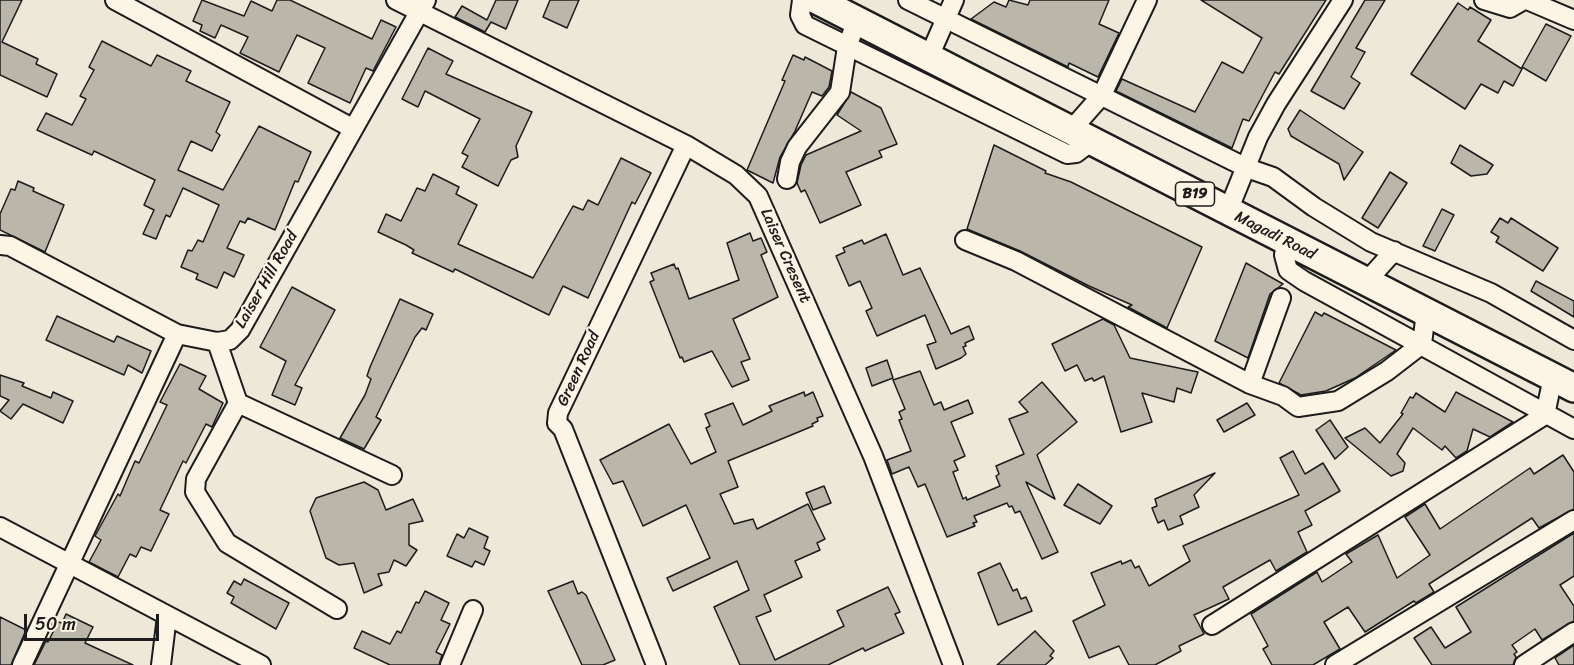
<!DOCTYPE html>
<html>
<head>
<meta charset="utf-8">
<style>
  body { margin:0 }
  #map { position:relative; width:1574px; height:665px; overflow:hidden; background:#eee8d9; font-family:Sriracha,sans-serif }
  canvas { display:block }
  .scale { position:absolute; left:24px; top:614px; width:135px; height:27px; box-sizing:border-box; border:3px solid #1c1c1c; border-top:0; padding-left:8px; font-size:18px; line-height:21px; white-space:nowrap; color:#1c1c1c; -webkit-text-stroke:4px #fcf5e5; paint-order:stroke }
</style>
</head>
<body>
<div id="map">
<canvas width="1574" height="665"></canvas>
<div class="scale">50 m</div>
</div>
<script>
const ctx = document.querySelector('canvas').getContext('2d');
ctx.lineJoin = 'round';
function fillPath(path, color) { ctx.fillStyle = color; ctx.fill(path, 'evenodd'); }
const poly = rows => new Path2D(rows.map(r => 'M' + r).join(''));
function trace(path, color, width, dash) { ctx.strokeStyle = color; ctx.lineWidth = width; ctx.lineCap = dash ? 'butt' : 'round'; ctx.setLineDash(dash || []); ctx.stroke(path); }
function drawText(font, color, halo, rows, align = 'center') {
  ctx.font = font + ' Sriracha,sans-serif'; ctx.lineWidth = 4.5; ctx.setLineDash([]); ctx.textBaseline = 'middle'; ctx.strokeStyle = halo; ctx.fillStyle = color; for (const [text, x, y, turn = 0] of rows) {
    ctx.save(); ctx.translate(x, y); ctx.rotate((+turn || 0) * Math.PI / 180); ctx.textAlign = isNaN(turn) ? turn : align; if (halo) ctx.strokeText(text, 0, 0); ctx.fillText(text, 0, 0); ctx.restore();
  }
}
const building = poly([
  [0,0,22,0,2,42,38,59,36,64,57,74,47,97,0,75,0,0],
  [202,0,244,16,251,1,272,11,277,0,290,0,372,39,381,20,396,27,373,71,366,68,350,103,308,83,325,48,297,35,279,72,240,53,248,37,221,25,215,38,200,31,202,25,193,21,202,0],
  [496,0,518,0,506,29,491,22,485,32,455,17,462,6,487,20,496,0],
  [550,0,579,0,567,28,543,17,550,0],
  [1009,0,1028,5,1030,0,1109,0,1099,24,1119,33,1098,77,1069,63,1068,67,971,19,994,2,1006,7,1009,0],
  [1201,0,1326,0,1279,74,1275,72,1249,121,1243,119,1232,148,1116,91,1122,79,1195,112,1222,62,1243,73,1262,38,1201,0],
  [1365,0,1385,0,1356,48,1365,52,1351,77,1360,83,1344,109,1311,91,1365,0],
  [1458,3,1468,10,1470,7,1491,20,1478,41,1522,69,1513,86,1504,81,1498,93,1481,84,1465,109,1411,74,1458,3],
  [1546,24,1571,36,1546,81,1522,67,1546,24],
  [102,41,151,66,157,55,191,71,186,81,230,102,216,132,220,135,212,151,191,141,178,170,223,190,259,126,311,152,298,182,295,181,275,230,248,218,245,223,240,221,227,248,244,255,234,277,224,272,217,288,196,279,198,274,181,267,188,250,192,251,198,240,203,242,219,205,183,188,170,217,166,215,156,239,143,234,154,210,144,205,155,180,94,151,92,155,37,130,46,113,72,125,86,99,80,96,94,70,89,67,102,41],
  [428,48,453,61,446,74,532,112,516,146,518,157,511,160,498,186,462,167,468,156,462,153,480,119,425,91,418,107,402,99,428,48],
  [793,55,804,60,805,57,832,71,829,87,822,96,812,92,795,131,780,157,773,183,747,170,785,81,782,80,793,55],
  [851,92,881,108,897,144,879,151,882,157,846,172,861,205,820,223,805,190,801,192,797,183,801,165,806,155,861,131,837,115,851,92],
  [1300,110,1363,152,1344,180,1339,164,1291,136,1288,129,1300,110],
  [994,145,1046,171,1045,173,1071,182,1202,247,1167,328,1128,307,1132,305,1089,286,1020,251,967,229,994,145],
  [1460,145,1493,165,1487,174,1471,176,1451,163,1460,145],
  [621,158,651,173,635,204,632,202,588,298,563,286,549,315,455,269,453,272,412,253,414,250,406,245,378,232,386,214,401,221,417,188,425,191,433,174,459,187,456,194,477,205,458,244,533,278,573,206,583,210,588,200,598,205,621,158],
  [1390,172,1407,183,1378,228,1362,218,1390,172],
  [18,181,34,188,33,191,64,205,45,252,0,230,0,214,11,189,15,190,18,181],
  [1442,209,1454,215,1435,251,1423,246,1442,209],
  [1500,218,1508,223,1511,218,1558,248,1543,271,1496,242,1499,237,1491,232,1500,218],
  [750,233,753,241,761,238,767,252,761,255,778,297,733,319,750,359,741,362,749,380,732,387,712,351,684,362,682,357,680,358,650,282,654,280,651,273,674,264,676,269,678,268,689,299,739,280,727,243,750,233],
  [886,234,903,275,920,268,951,334,969,326,974,339,965,343,966,346,963,347,966,354,961,358,936,369,927,345,936,342,925,315,877,336,866,311,872,308,860,281,849,286,836,256,845,252,843,248,862,240,864,244,886,234],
  [1246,263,1283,284,1270,294,1248,358,1215,341,1246,263],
  [1536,281,1574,301,1574,317,1531,291,1536,281],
  [292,287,335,310,295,385,302,388,295,405,272,395,286,361,260,347,292,287],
  [400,299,433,314,426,330,422,328,415,337,376,417,381,420,364,449,340,438,365,395,371,379,367,376,370,367,400,299],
  [1315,312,1322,316,1324,313,1396,350,1355,378,1326,391,1301,395,1279,383,1315,312],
  [57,316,114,342,117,336,151,351,142,373,128,365,124,375,46,340,57,316],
  [1103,319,1114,325,1130,358,1198,372,1191,393,1177,388,1174,402,1142,393,1152,422,1121,432,1104,376,1094,381,1092,378,1085,381,1077,365,1065,371,1052,344,1103,319],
  [887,360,893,378,872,386,866,368,887,360],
  [180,364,206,376,199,389,223,403,212,427,206,424,186,463,183,461,160,510,169,514,151,551,141,547,136,557,130,554,118,577,89,562,101,540,95,536,118,494,120,496,135,461,139,463,167,405,160,402,180,364],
  [920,371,934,405,941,402,944,410,968,400,973,413,951,422,965,456,954,461,958,470,953,472,963,499,966,497,967,500,1000,486,996,476,999,474,996,466,1024,454,1009,419,1028,412,1019,402,1042,382,1077,422,1037,455,1055,499,1026,482,1058,552,1042,559,1020,511,1015,513,1012,506,1009,507,1007,503,974,516,977,522,973,523,975,526,947,537,925,484,918,487,909,467,892,474,887,460,911,451,899,420,902,419,899,412,905,409,893,380,920,371],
  [0,375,24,383,22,386,51,398,53,392,73,401,63,423,23,404,11,419,0,411,9,400,0,396,0,375],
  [804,392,805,396,813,392,823,416,817,418,818,421,812,424,813,426,728,461,738,487,720,494,734,524,753,519,757,529,808,504,825,539,817,543,820,550,795,561,802,577,764,595,771,611,756,617,775,660,844,626,837,611,888,587,900,612,895,614,904,633,865,651,863,648,828,665,740,665,714,607,749,590,737,561,673,591,667,578,710,558,686,505,643,526,623,481,613,484,600,460,669,424,691,464,716,452,706,428,710,426,705,414,733,403,743,425,772,411,769,406,804,392],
  [1456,392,1513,422,1490,437,1473,429,1467,451,1456,458,1445,446,1442,450,1413,428,1397,454,1405,463,1403,471,1391,476,1345,438,1365,428,1380,443,1403,414,1401,413,1410,397,1413,398,1416,393,1445,412,1456,392],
  [1247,403,1255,415,1224,432,1217,420,1247,403],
  [1330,420,1348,447,1335,459,1316,430,1330,420],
  [1293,451,1305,474,1323,463,1340,491,1305,511,1312,525,1298,532,1307,552,1276,571,1270,560,1223,587,1229,599,1194,615,1204,634,1179,646,1181,651,1155,665,1129,665,1119,646,1089,658,1073,621,1105,605,1091,573,1121,561,1122,564,1131,560,1135,568,1139,566,1149,586,1190,561,1183,546,1299,495,1280,458,1293,451],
  [1563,455,1574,472,1574,509,1539,528,1532,518,1429,584,1434,592,1416,603,1414,601,1365,632,1348,607,1324,622,1340,649,1313,665,1272,665,1263,649,1268,646,1251,614,1317,572,1322,582,1352,562,1346,554,1378,535,1397,578,1430,555,1405,517,1425,504,1440,529,1530,468,1534,474,1563,455],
  [1215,473,1194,495,1199,507,1180,516,1183,524,1168,530,1164,520,1158,523,1152,508,1157,506,1155,499,1215,473],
  [364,482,378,490,386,510,413,499,423,521,409,524,409,545,417,550,406,566,394,560,389,572,378,574,382,585,364,593,354,563,339,565,326,558,310,511,316,498,364,482],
  [1078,484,1112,506,1100,524,1064,505,1078,484],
  [824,486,831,503,813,510,806,493,824,486],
  [469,528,488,537,484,548,490,551,484,565,475,561,472,567,447,556,457,534,464,538,469,528],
  [1574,533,1574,576,1560,585,1574,606,1574,621,1542,640,1535,629,1512,645,1517,652,1514,654,1516,657,1513,665,1432,665,1414,638,1431,627,1445,648,1471,632,1456,607,1574,533],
  [1000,563,1013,591,1017,589,1021,599,1026,597,1032,611,998,625,978,573,1000,563],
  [244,579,289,603,276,629,231,603,234,597,227,593,234,581,241,585,244,579],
  [573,581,578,594,582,592,586,595,615,660,603,665,582,665,548,591,573,581],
  [425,591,449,603,441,620,450,624,436,652,442,655,439,665,390,665,354,648,362,631,390,644,397,631,401,633,416,602,419,603,425,591],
  [66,614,93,627,85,643,133,665,34,665,46,641,48,642,58,622,62,623,66,614],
  [0,617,26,630,11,665,0,665,0,617],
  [1035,631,1054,651,1050,656,1053,658,1045,665,997,665,1035,631],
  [1574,645,1574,665,1559,665,1555,658,1574,645]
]);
fillPath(building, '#bab6aa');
trace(building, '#1c1c1c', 1.5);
const minor = poly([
  [115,0,352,128],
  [396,0,686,145,736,175,758,196,873,456,953,665],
  [802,0,800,15,805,25,1067,154,1076,153,1093,140],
  [908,0,1247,168,1273,177,1314,207,1371,242,1491,293,1574,340],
  [1484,0,1510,8,1524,0],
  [1527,0,1574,20],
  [929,57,954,0],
  [1072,129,1102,95,1147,0],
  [787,179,790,162,797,147,840,92,847,47,857,20],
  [1228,211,1258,137,1276,104,1343,0],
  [965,240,1016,261,1250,384,1283,396,1298,407,1338,401,1387,371,1422,344,1426,312],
  [1286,241,1284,255,1288,270,1304,281,1574,429],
  [0,245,10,246,177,334,217,342,230,340,240,330,426,0],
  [1366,282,1394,251],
  [217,342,238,403,392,475],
  [1250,384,1281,298],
  [238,403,196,479,195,492,227,543,337,609],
  [0,527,261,665],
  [1212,625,1545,415,1553,377],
  [22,665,177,334],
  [161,665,167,616],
  [450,665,473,610],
  [656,665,563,429,557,423,558,413,686,145],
  [1335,665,1574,520],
  [1524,665,1574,632]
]);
const highway = poly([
  [817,0,1574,388]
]);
trace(minor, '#1c1c1c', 22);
trace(highway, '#1c1c1c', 32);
trace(minor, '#fcf5e5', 18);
trace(highway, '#fcf5e5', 27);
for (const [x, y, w] of [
  [1195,194,39]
]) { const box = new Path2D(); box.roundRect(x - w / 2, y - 12, w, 24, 4.5); ctx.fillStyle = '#fcf5e5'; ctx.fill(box); trace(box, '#1c1c1c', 1.5); }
drawText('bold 15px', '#1c1c1c', null, [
  ["B19",1195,194]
]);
drawText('16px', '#1c1c1c', '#fcf5e5', [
  ["Magadi Road",1275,236,27],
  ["Laiser Cresent",785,256,66],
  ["Laiser Hill Road",267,280,-60],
  ["Green Road",579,369,-65]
]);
</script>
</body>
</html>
